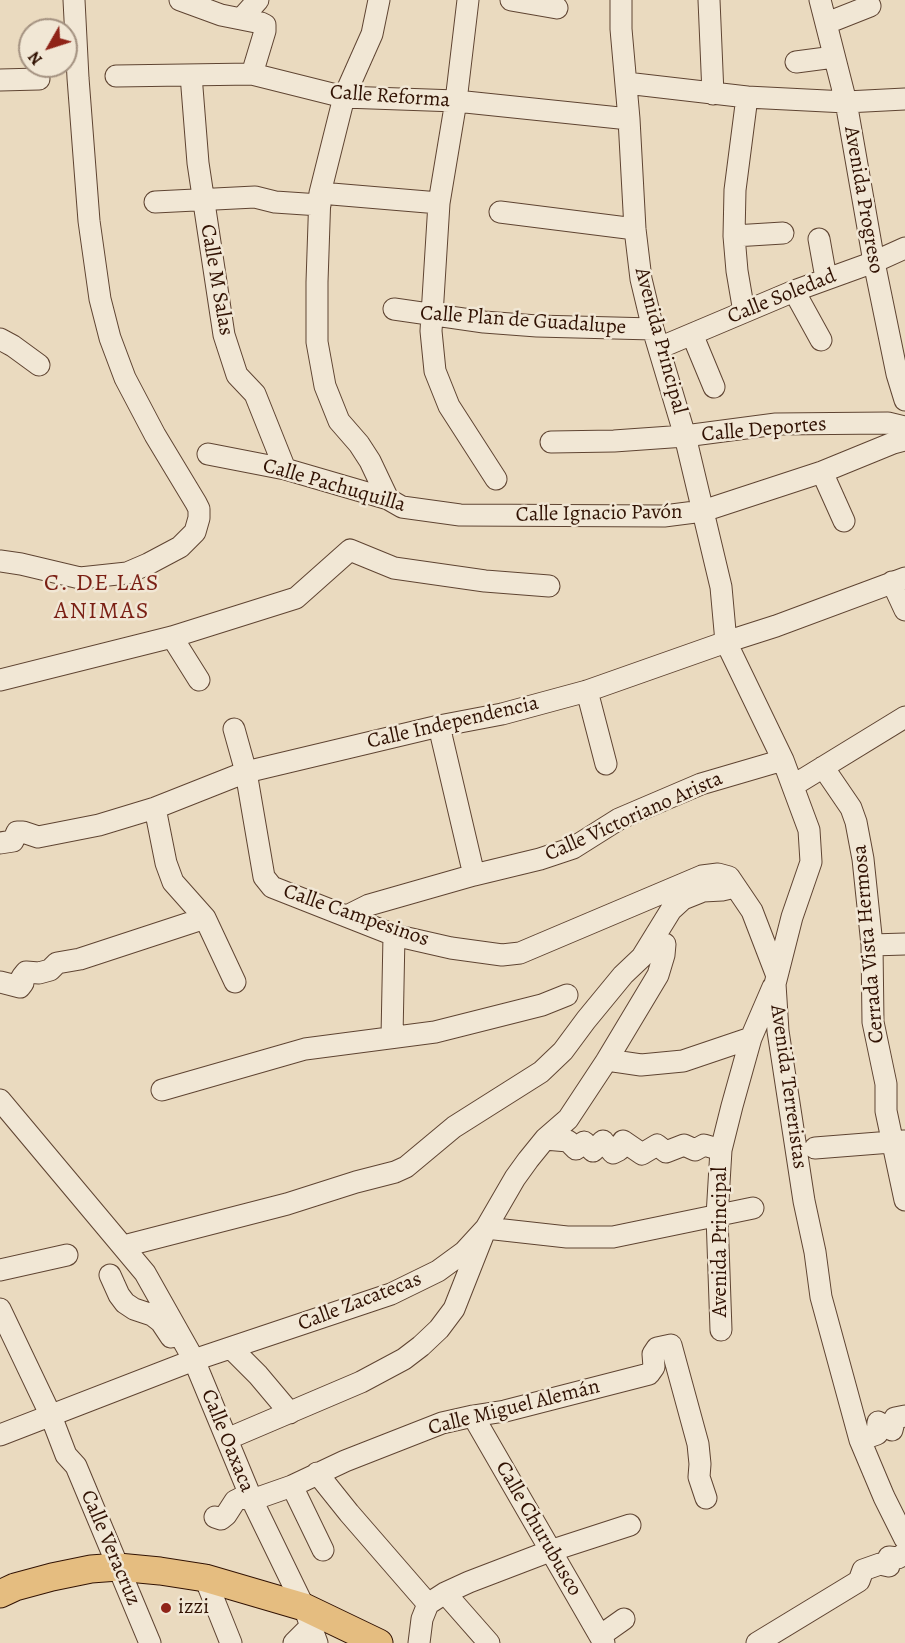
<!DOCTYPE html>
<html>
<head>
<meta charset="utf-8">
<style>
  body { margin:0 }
  #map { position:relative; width:905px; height:1643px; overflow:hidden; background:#eadabf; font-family:Alegreya,serif }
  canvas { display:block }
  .north { position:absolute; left:18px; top:18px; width:60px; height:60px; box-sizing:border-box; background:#f1e7d5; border:2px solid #a49281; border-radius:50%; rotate:231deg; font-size:16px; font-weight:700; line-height:24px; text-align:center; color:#311203 }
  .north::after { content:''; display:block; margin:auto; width:21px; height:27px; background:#8f2418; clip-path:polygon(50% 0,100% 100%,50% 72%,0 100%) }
</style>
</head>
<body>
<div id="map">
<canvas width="905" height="1643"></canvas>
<div class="north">N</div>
</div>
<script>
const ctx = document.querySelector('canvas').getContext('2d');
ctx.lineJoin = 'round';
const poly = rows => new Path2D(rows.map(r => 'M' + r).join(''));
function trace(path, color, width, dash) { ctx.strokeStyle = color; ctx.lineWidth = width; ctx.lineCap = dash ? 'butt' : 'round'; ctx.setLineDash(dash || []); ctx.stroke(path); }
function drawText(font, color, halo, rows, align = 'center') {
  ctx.font = font + ' Alegreya,serif'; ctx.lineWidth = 5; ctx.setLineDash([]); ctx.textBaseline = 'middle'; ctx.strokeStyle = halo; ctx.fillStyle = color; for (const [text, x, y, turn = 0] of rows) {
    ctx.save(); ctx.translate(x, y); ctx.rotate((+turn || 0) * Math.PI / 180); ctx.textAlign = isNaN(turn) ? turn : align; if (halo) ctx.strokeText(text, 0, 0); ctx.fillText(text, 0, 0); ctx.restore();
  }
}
const minor = poly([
  [180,0,221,15,261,23,265,25,265,31,252,74],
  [379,0,372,34,344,97,320,193,317,282,317,342,325,386,339,421,359,444,370,461,388,499],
  [468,0,456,101,439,203,431,331,435,371,449,406,496,479],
  [511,0,557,8],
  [621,0,621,29,629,119,635,229,641,279,653,329,685,436,721,587,726,642,783,760,809,830,811,862,792,917,775,984,778,1031,804,1201,815,1252,821,1297,860,1440,884,1497,905,1539],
  [709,0,713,94],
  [820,0,846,102,874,262,897,374,905,400],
  [241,19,258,0],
  [827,23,870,6],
  [796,62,834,57],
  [191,75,198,163,224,335,237,375,255,394,285,469],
  [116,76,252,74,344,97,456,101,629,119],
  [0,80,39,79],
  [626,83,747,97,846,102,905,99],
  [320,193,439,203],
  [155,202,255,197,275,202,320,205],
  [500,212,635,229],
  [734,236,783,233],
  [819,239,826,278],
  [794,291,821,340],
  [394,309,484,322,537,326,653,329],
  [744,312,737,271,734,236,735,190,747,97],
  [692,334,714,387],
  [0,339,13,346,39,365],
  [659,348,794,291,874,262,905,248],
  [551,442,614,441,685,436,776,424,888,423,905,427],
  [208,454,285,469,388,499,402,507,460,515,664,516,703,511,822,472,893,443,905,440],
  [822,472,844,521],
  [0,561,21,564,80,578,127,573,148,564,180,547,195,532,199,518,199,509,196,503,155,435,125,378,110,338,100,299,89,221,78,78,74,0],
  [892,582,905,610],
  [172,637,199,680],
  [0,680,172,637,296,598,350,550,394,568,485,581,549,586],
  [587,691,606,764],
  [439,726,474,875],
  [234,729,246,772,264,877,272,887,394,935,451,948,502,955,520,953,702,876,718,874,729,877,752,911,777,976],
  [823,767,851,808,856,822,863,859,872,945,873,1022,886,1084,886,1111,905,1200],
  [794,785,905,717],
  [155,808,166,863,173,882,205,918,235,982],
  [0,843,13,841,17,832,23,832,38,837,99,825,155,808,246,772,439,726,502,714,587,691,726,642,776,626,905,578],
  [347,916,369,905,474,875,540,859,573,848,619,819,701,784,783,760],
  [872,945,905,944],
  [0,982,20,987,23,983,22,977,26,972,39,973,50,970,57,963,80,959,205,918],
  [392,1037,394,935],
  [607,1060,641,1065,683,1061,751,1038],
  [162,1090,305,1049,435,1032,542,1005,567,995],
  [0,1100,145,1273,194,1360,252,1500,304,1607,317,1643],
  [545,1139,568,1141,576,1149,584,1142,593,1151,603,1141,613,1153,619,1150,623,1141,642,1154,657,1145,666,1152,684,1145,695,1150,704,1145,721,1150],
  [815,1148,904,1141],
  [124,1246,287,1204,356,1182,395,1172,406,1167,454,1127,541,1072,563,1051,586,1020,623,975,642,957,671,910,683,899,703,891,722,890,735,887],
  [0,1270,67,1255],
  [110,1275,119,1295,125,1303,134,1309,152,1315,161,1322,171,1337],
  [0,1309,51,1416,66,1455,76,1466,150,1643],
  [721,1330,717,1216,721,1150,732,1106,751,1038,773,987],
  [231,1348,258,1375,290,1413],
  [473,1416,604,1643],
  [0,1435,194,1360,391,1294,438,1271,464,1252,486,1228,567,1237,613,1237,753,1208],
  [227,1439,361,1382,404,1359,421,1346,439,1329,454,1309,486,1228,515,1178,528,1160,545,1139,568,1119,607,1060,658,975,664,955,665,944],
  [860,1440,877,1434,878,1422,892,1430,895,1418,905,1416],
  [317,1473,349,1513,428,1604],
  [292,1486,323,1550],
  [215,1517,221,1519,226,1515,235,1501,241,1498,252,1500,292,1486,345,1461,442,1423,473,1416,505,1411,649,1374,654,1367,653,1354,657,1348,671,1345,698,1444,700,1464,699,1477,706,1498],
  [205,1578,231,1643],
  [445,1593,489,1643],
  [600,1636,624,1619],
  [294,1643,310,1627],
  [419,1643,422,1619,428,1604,445,1593,469,1582,550,1551,630,1525],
  [757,1643,859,1581,863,1570,880,1564,889,1566,889,1557,898,1558,905,1553]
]);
const major = poly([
  [0,1594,15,1587,52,1577,91,1569,118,1567,160,1571,205,1578,304,1607,379,1643]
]);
trace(minor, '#5f4432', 23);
trace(major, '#311203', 29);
trace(minor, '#f1e7d5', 21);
trace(major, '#e5bd80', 27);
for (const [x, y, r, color] of [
  [166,1608,6,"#8f2418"]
]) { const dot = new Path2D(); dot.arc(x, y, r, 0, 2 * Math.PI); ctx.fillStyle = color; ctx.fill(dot); trace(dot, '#f1e7d5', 2); }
drawText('21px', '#311203', '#f1e7d5', [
  ["Calle Reforma",390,97,4],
  ["Avenida Progreso",863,200,80],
  ["Calle M Salas",216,280,80],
  ["Calle Soledad",782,297,-22],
  ["Calle Plan de Guadalupe",523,321,4],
  ["Avenida Principal",660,341,75],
  ["Calle Deportes",764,430,-5],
  ["Calle Pachuquilla",334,486,16],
  ["Calle Ignacio Pavón",599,514,-1],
  ["Calle Independencia",453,723,-13],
  ["Calle Victoriano Arista",634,817,-24],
  ["Calle Campesinos",356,916,19],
  ["Cerrada Vista Hermosa",869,944,-95],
  ["Avenida Terreristas",788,1087,82],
  ["Avenida Principal",721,1242,-90],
  ["Calle Zacatecas",360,1302,-21],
  ["Calle Miguel Alemán",514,1408,-14],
  ["Calle Oaxaca",227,1441,68],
  ["Calle Churubusco",538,1529,60],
  ["Calle Veracruz",110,1548,67]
]);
drawText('21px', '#311203', '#f1e7d5', [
  ["izzi",178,1608]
], 'left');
ctx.letterSpacing = '1.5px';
drawText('24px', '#7a1f14', '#f1e7d5', [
  ["C. DE LAS",102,584],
  ["ANIMAS",102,612]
]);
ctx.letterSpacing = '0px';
</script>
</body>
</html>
